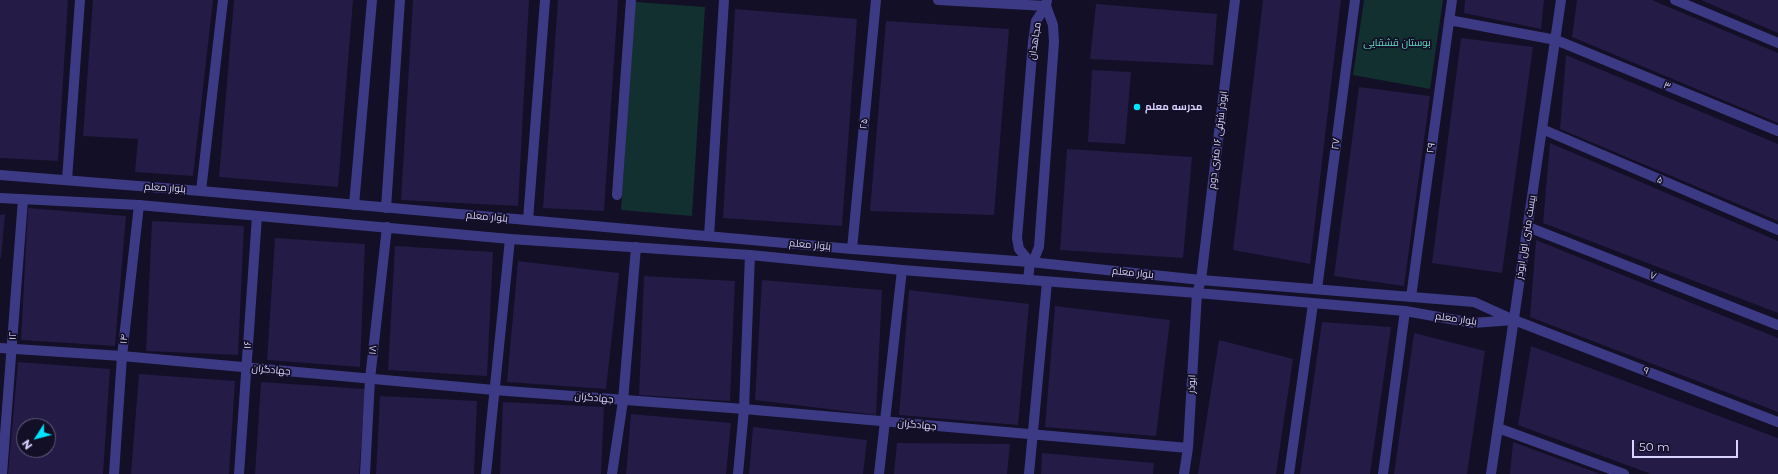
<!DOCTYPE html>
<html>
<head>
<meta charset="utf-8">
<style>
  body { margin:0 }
  #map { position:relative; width:1778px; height:474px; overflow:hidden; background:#130f26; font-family:Montserrat,sans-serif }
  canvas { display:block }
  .north { position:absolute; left:16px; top:418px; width:40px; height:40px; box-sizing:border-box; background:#130f26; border:1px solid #625e7d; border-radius:50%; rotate:234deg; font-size:11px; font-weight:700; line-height:16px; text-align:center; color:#d9d4ff }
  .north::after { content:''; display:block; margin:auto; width:14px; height:18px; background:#00e5ff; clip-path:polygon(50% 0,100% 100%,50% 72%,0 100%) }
  .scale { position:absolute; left:1632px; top:440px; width:106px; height:18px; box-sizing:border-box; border:2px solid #d9d4ff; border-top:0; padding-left:5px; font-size:12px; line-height:14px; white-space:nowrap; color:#d9d4ff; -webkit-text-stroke:3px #130f26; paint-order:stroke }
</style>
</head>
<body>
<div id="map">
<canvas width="1778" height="474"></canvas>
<div class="north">N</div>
<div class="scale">50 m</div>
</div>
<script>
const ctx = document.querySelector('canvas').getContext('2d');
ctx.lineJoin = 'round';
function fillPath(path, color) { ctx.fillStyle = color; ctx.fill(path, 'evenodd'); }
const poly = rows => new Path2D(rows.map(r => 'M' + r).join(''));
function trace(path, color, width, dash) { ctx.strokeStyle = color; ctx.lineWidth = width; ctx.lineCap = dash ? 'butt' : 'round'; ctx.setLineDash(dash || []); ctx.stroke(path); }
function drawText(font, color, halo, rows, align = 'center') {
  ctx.font = font + ' Montserrat,Cairo,sans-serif'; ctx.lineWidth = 3.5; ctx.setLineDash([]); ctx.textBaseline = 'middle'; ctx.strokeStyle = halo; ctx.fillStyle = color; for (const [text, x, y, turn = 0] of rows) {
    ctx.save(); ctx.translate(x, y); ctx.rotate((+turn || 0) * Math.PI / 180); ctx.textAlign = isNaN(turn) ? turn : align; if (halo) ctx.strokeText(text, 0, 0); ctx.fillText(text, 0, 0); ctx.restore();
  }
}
fillPath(poly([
  [1364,0,1443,0,1430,89,1353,75],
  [635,2,705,7,692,216,621,210]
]), '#12302f');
fillPath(poly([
  [0,0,68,0,58,161,0,158],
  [93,0,213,0,193,176,135,172,138,139,83,136],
  [234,0,353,0,338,187,219,177],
  [413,0,529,0,518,206,401,200],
  [558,0,618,0,604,211,543,208],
  [1263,0,1341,0,1310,264,1233,250],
  [1465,0,1544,0,1541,29,1464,13],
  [1577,0,1652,0,1778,53,1778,123,1572,37],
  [1701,0,1778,0,1778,33],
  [1096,4,1217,14,1213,65,1090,59],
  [735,9,857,19,842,226,723,218],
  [886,21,1009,29,994,215,870,211],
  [1461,38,1533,47,1502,273,1432,263],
  [1566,55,1778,144,1778,221,1560,129],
  [1092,70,1131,72,1125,144,1088,142],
  [1359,87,1430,96,1404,286,1334,276],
  [1550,143,1778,241,1778,313,1543,223],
  [1067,149,1192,157,1183,258,1060,250],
  [28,208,126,216,115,346,21,340],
  [5,214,1,258,0,258,0,215],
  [152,221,244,226,238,355,146,351],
  [275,238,365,244,360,367,267,360],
  [1536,240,1778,338,1778,412,1530,317],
  [395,246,493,252,487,376,388,370],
  [518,261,619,273,606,389,507,382],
  [644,276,735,281,730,401,639,395],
  [762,280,882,290,876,415,755,400],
  [909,290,1029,304,1018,425,899,415],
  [1055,306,1170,320,1156,436,1045,427],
  [1322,322,1391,327,1370,474,1300,474],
  [1414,333,1485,351,1467,474,1394,474],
  [1219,340,1293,359,1276,474,1198,474],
  [1531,346,1778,438,1778,474,1651,474,1518,425],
  [18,362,110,369,103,474,8,474],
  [24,426,48,426,48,450,24,450],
  [139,374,235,381,229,474,131,474],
  [261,382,365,389,359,474,255,474],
  [380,396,477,401,474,474,376,474],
  [503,402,604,407,601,474,500,474],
  [631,414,731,423,726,474,626,474],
  [753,427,867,440,863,474,749,474],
  [1513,442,1600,474,1510,474],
  [897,443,1010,444,1007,474,894,474],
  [1042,453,1154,463,1153,474,1041,474]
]), '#241b47');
trace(poly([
  [1675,0,1778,43],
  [1449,20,1556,40,1778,131],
  [1542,129,1778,230],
  [67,180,80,0],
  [201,191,223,0],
  [617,195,631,0],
  [354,205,372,0],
  [386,208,400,0],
  [528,220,545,0],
  [1528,227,1778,325],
  [709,236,724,0],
  [852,249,876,0],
  [1030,262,1019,249,1017,238,1033,42,1036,21,1046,6,1047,0],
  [1030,262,1035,257,1039,247,1054,42,1053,25,1046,6],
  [1028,280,1030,262],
  [1317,289,1355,0],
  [1411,297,1452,0],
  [1514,320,1778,422],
  [1498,428,1624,474],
  [2,474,23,199],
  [114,474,122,356,139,205],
  [239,474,257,216],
  [365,474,370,379,387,227],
  [486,474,510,239],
  [612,474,623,401,636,247],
  [738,474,744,409,750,255],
  [879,474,902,270],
  [1029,474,1047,282],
  [1289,474,1313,304],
  [1383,474,1405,311],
  [1491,474,1561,0]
]), '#3d3a85', 10);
trace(poly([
  [938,0,1046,6],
  [0,175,201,191,852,249,1030,262,1201,280,1474,302,1514,320,1473,323,1405,311,1197,293,902,270,750,255,510,239,139,205,0,198],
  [0,348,122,356,494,390,744,409,1188,448],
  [1184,474,1188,448,1197,293,1201,280,1235,0]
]), '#3d3a85', 10);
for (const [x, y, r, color] of [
  [1137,107,4,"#00e5ff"]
]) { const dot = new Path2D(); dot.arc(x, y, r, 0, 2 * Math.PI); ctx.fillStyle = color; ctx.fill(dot); trace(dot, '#130f26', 1.5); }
drawText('10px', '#d9d4ff', '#130f26', [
  ["مجاهدان",1035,41,-81],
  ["۳",1667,86,22],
  ["۲۵",864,124,-85],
  ["ابوذر شرقی ۱۶ متری دوم",1218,140,-83],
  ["۲۷",1336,144,-83],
  ["۲۹",1431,148,-82],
  ["۵",1660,180,23],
  ["بلوار معلم",165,188,4],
  ["بلوار معلم",487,217,5],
  ["بیست متری اول ابوذر",1526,237,-81],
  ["بلوار معلم",810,245,5],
  ["بلوار معلم",1133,273,6],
  ["۷",1653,276,21],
  ["بلوار معلم",1456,319,8],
  ["۱۲",13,336,-86],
  ["۱۴",124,339,-84],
  ["۱۶",248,345,-86],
  ["۱۸",373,350,-84],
  ["جهادگران",271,370,5],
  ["۹",1646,371,21],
  ["ابوذر",1192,384,-87],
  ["جهادگران",594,398,5],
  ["جهادگران",917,425,5]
]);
drawText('10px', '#5fe0c0', '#130f26', [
  ["بوستان قشقایی",1397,43]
]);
drawText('bold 10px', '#d9d4ff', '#130f26', [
  ["مدرسه معلم",1145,107]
], 'left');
</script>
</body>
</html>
